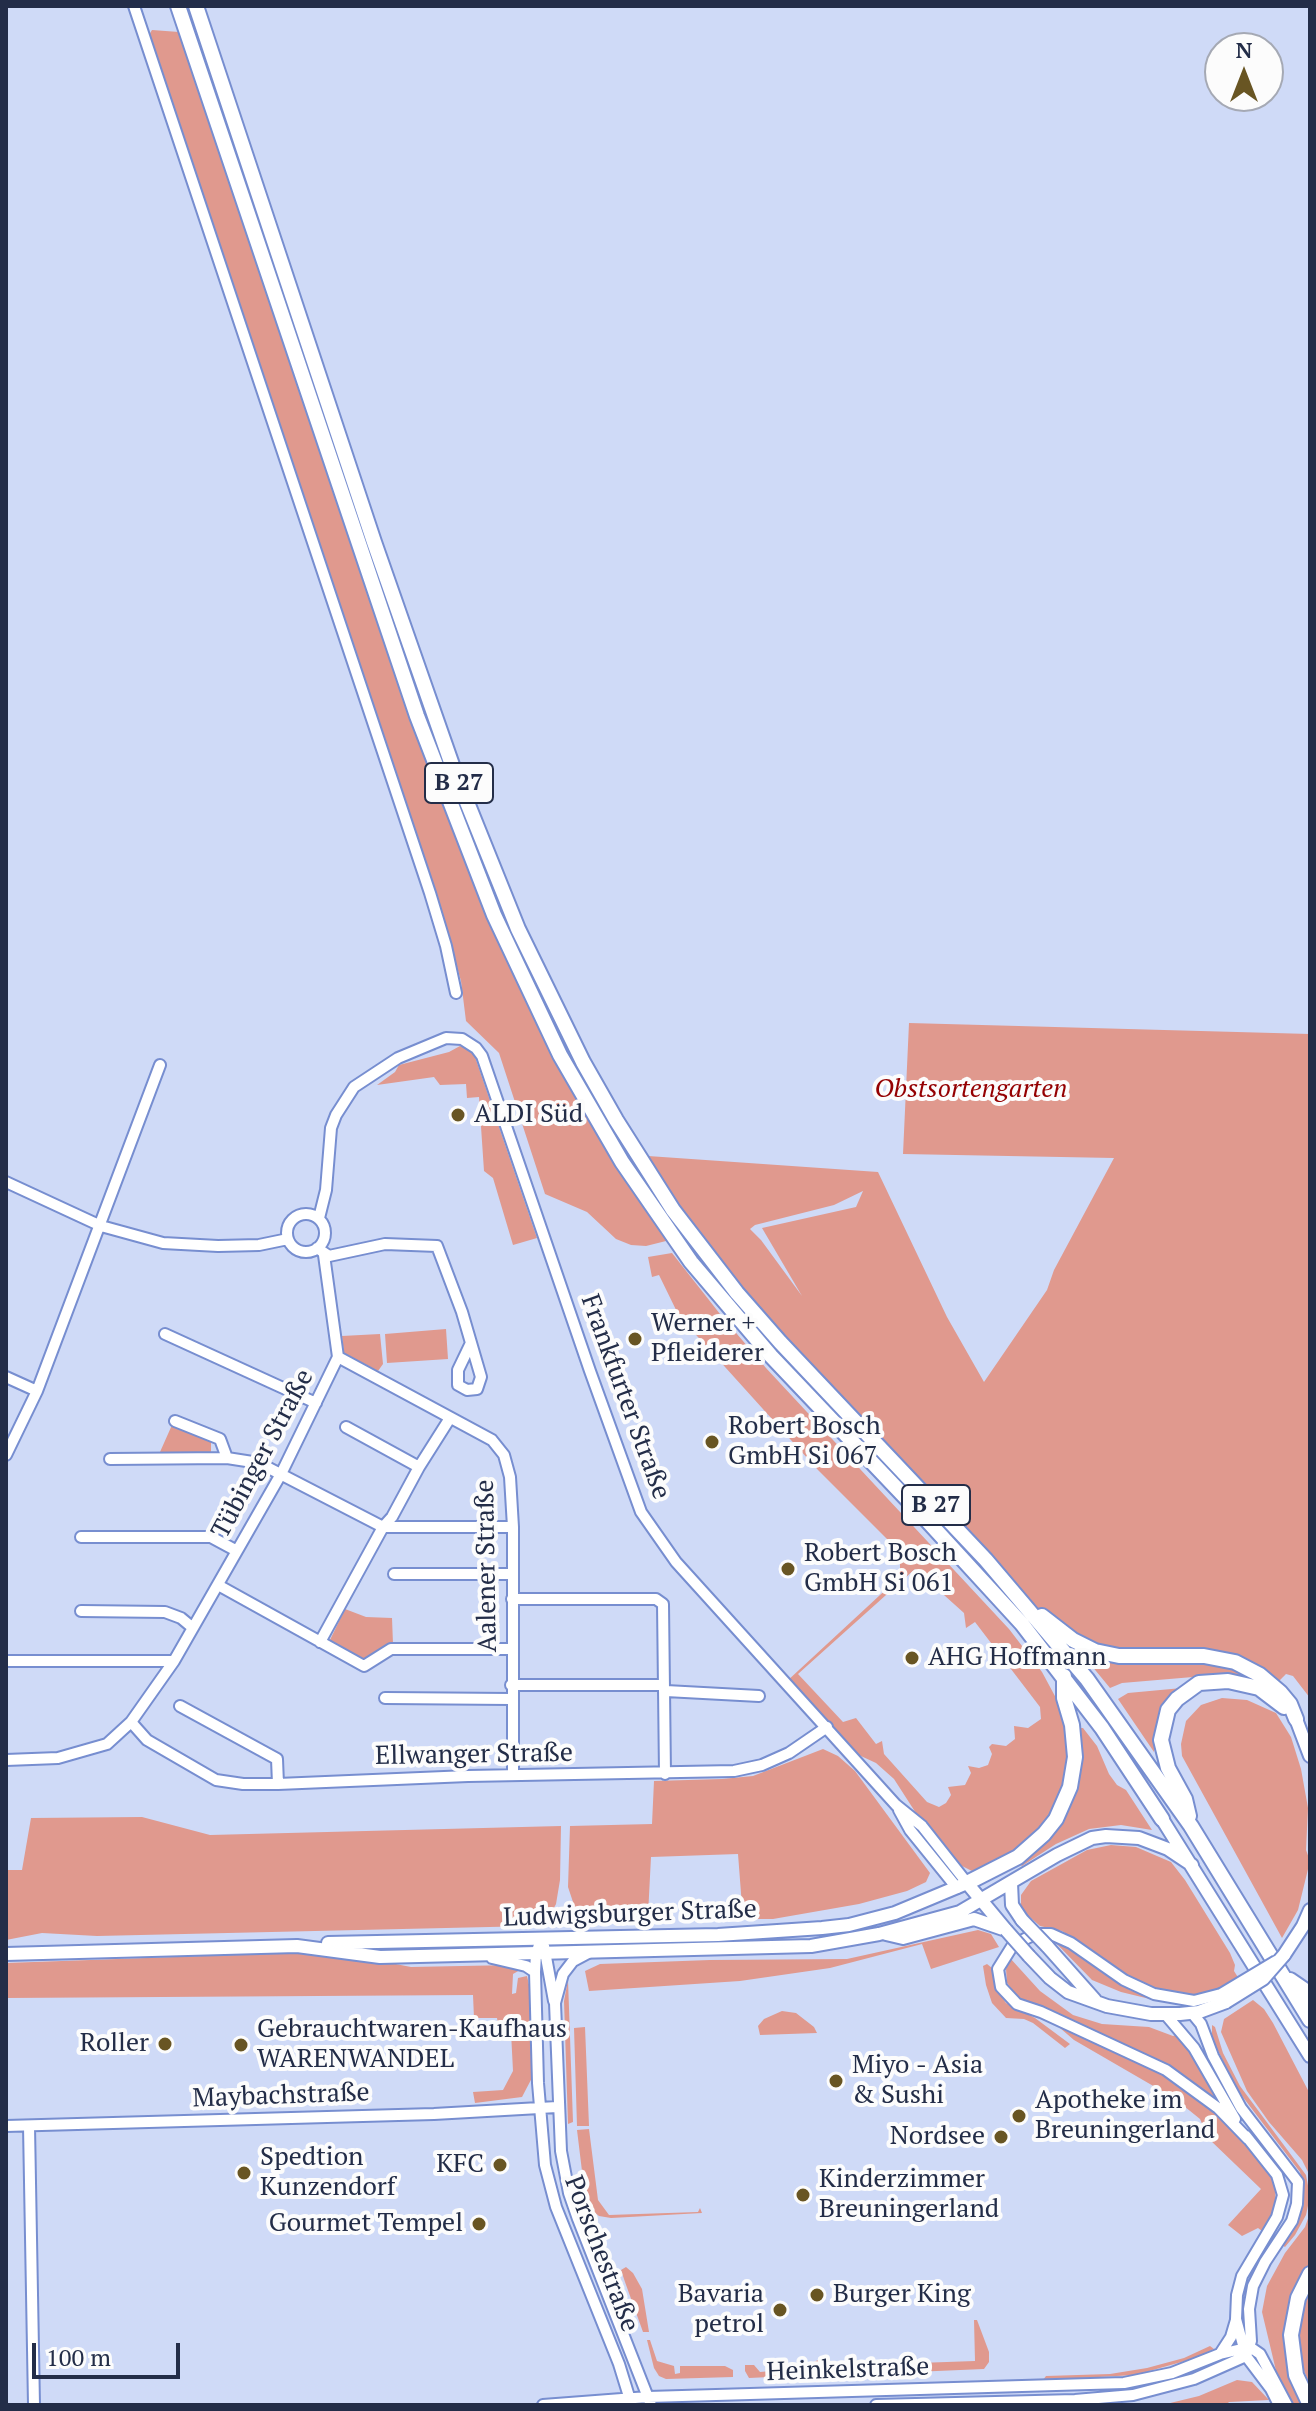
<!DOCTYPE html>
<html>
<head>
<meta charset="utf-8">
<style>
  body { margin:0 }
  #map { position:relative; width:1316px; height:2411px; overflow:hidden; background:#cfdaf7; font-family:"PT Serif",serif }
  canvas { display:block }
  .frame { position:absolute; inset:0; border:8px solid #232d48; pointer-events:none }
  .north { position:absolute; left:1204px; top:32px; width:80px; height:80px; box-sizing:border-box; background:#fcfcfc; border:2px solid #a5a9b4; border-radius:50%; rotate:0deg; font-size:22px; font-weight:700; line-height:32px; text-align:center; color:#232d48 }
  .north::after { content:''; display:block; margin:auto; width:28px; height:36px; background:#685523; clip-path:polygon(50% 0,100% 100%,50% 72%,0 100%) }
  .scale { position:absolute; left:32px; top:2343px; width:148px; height:36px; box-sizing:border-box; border:4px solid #232d48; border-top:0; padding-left:10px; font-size:24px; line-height:28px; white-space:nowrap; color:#232d48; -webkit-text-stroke:6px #fcfcfc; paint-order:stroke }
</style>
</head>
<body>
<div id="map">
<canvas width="1316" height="2411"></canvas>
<div class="frame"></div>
<div class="north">N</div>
<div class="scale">100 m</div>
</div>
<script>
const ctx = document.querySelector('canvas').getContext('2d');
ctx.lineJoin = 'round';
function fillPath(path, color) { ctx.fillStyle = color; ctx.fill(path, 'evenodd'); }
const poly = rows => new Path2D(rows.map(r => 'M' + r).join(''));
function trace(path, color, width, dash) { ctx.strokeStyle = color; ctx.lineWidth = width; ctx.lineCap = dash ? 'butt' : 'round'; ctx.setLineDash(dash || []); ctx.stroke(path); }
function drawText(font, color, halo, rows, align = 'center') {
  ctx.font = font + ' "PT Serif",serif'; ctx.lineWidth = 8; ctx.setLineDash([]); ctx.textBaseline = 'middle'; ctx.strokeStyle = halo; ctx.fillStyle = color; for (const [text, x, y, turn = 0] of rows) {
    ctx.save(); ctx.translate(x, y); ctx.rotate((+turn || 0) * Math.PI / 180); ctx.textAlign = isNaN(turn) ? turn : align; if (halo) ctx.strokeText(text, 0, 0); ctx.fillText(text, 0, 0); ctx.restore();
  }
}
fillPath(poly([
  [152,30,179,32,194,70,392,657,533,1009,670,1240,646,1246,631,1245,616,1239,587,1212,545,1194,499,1053,466,1021,461,981,446,928,152,50,149,35],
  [909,1023,1310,1034,1310,1698,1293,1676,1286,1674,1277,1683,1235,1662,1119,1656,1033,1612,780,1342,697,1232,648,1156,878,1172,947,1317,984,1382,1047,1290,1054,1270,1114,1158,903,1154],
  [863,1191,856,1207,762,1228,802,1296,761,1240,750,1229,755,1225,834,1205],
  [460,1046,473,1051,537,1238,513,1245,493,1178,484,1171,479,1097,467,1098,466,1084,440,1085,434,1077,377,1085,395,1072,399,1065,449,1052],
  [672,1253,720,1314,766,1368,1009,1629,1042,1672,1063,1711,1069,1752,1063,1787,1049,1816,1036,1833,1016,1850,972,1871,960,1865,923,1824,894,1779,876,1763,850,1751,786,1682,893,1583,900,1569,900,1559,890,1548,893,1545,818,1470,679,1316,659,1275,652,1277,648,1257],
  [915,1569,964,1613,966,1628,975,1622,1040,1707,1041,1719,1028,1728,1014,1726,1015,1739,1006,1746,992,1744,989,1747,992,1754,988,1765,979,1768,968,1766,971,1773,965,1785,948,1787,951,1795,946,1803,939,1807,927,1802,884,1754,882,1741,876,1744,856,1718,843,1722,798,1674],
  [446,1329,448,1359,387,1363,385,1334],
  [380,1334,383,1364,378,1371,344,1353,342,1336],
  [172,1425,211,1441,211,1454,160,1452],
  [345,1609,366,1617,392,1618,393,1644,366,1661,329,1642],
  [1077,1648,1237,1668,1251,1678,1216,1673,1198,1679,1193,1677,1122,1683,1110,1688],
  [1182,1688,1158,1718,1154,1752,1118,1699,1128,1693],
  [1222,1698,1247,1700,1276,1713,1291,1737,1301,1769,1308,1808,1306,1850,1310,1861,1298,1910,1282,1938,1182,1756,1181,1744,1186,1721,1201,1705],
  [1081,1728,1083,1728,1097,1746,1109,1774,1117,1785,1126,1790,1152,1830,1121,1825,1089,1829,1056,1844,1022,1866,1019,1863,1047,1840,1064,1817,1080,1762],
  [823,1749,838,1756,855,1771,930,1873,926,1882,907,1891,859,1904,773,1919,743,1919,738,1854,651,1857,648,1915,596,1916,575,1908,568,1887,570,1826,652,1824,654,1781,722,1779,753,1776],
  [142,1817,210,1835,561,1826,560,1880,556,1904,547,1921,533,1926,97,1936,42,1933,6,1940,6,1870,22,1870,31,1818],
  [1111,1845,1136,1847,1171,1862,1185,1880,1230,1953,1235,1965,1234,1971,1239,1979,1219,1990,1198,1996,1162,1992,1129,1977,1062,1931,1040,1926,1025,1913,1021,1906,1021,1895,1031,1881,1087,1850],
  [978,1930,991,1934,999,1947,931,1969,922,1944,830,1968,740,1981,589,1991,585,1971,600,1964,710,1960,847,1959],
  [1052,1939,1066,1946,1130,1990,1154,2000,1121,1992,1092,1980],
  [314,1952,349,1955,411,1967,513,1965,520,1970,513,1974,512,1994,516,1993,518,1978,527,1976,531,1993,533,2076,522,2097,475,2103,473,2092,503,2090,513,2071,511,2032,504,2025,498,2024,497,2018,474,2018,473,1995,6,1998,6,1963],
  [1010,1958,1040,1991,1073,2015,1102,2024,1149,2027,1173,2036,1179,2034,1206,2075,1222,2106,1185,2078,1157,2061,1018,1997,1007,1983,1006,1969],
  [987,1964,992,1968,995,1987,1006,2003,1035,2018,1070,2044,1065,2048,1033,2023,1024,2019,1006,2018,992,2003,986,1985,983,1966],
  [568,1980,573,2122,568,2124,564,2001],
  [1253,2000,1264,2009,1273,2023,1310,2094,1310,2176,1302,2160,1269,2122,1247,2091,1221,2032,1224,2019],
  [782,2011,796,2013,814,2027,817,2033,760,2035,758,2026,764,2019],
  [1053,2022,1151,2066,1204,2100,1238,2134,1268,2171,1275,2186,1276,2206,1262,2231,1258,2228,1242,2236,1228,2225,1261,2189,1209,2139,1200,2119,1174,2098,1074,2040],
  [1212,2025,1215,2027,1223,2053,1240,2086,1306,2175,1310,2196,1306,2215,1295,2235,1285,2247,1282,2245,1296,2224,1304,2204,1304,2188,1300,2172,1239,2092,1212,2039],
  [585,2027,589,2126,577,2126,574,2028],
  [589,2129,598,2200,609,2215,698,2212,700,2208,702,2213,611,2218,599,2216,594,2212,589,2199,582,2171,577,2130],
  [1310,2213,1310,2264,1296,2288,1285,2325,1285,2349,1289,2368,1304,2405,1292,2405,1278,2379,1262,2312,1267,2286,1285,2253,1305,2227],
  [626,2267,633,2273,642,2289,649,2332,643,2332,625,2282,621,2270],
  [1310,2286,1308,2362,1310,2387,1301,2362,1297,2337],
  [974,2320,977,2320,989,2352,989,2362,984,2369,890,2373,890,2364,975,2361],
  [647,2340,650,2340,657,2361,674,2366,675,2374,680,2373,680,2366,725,2366,733,2370,733,2377,666,2379,659,2376,654,2368],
  [1210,2346,1214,2349,1192,2359,1135,2375,1043,2380,1046,2376,1110,2374,1147,2368,1184,2358],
  [822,2358,833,2363,833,2374,749,2378,745,2371,745,2365,754,2365,760,2372,771,2371,771,2364,812,2363],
  [1237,2380,1252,2382,1269,2400,1229,2402,1226,2405,1100,2405,1166,2404,1199,2396]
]), '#e0998e');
const minor = poly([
  [134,6,430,893,446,946,456,993],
  [6,1182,101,1226,163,1243,218,1246,259,1245,288,1239],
  '287 1233a19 19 0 1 1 38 0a19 19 0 1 1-38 0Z',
  [319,1218,326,1190,331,1128,336,1115,354,1087,398,1058,446,1038,462,1039,476,1048,482,1056,590,1371,641,1512,676,1562,896,1805,922,1826,967,1883],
  [317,1248,329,1256,385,1244,437,1246,462,1312,481,1377,477,1389,467,1390,458,1385,458,1370,470,1345],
  [165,1334,316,1403],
  [338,1357,492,1440,504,1455,510,1477,513,1527,513,1775],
  [6,1377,37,1391],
  [175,1421,220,1439,227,1458],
  [346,1427,419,1467],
  [6,1455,37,1391,160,1065],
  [110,1459,227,1458,259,1463,383,1527,392,1517,419,1467,450,1418],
  [81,1537,211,1537,237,1551],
  [394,1574,512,1574],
  [218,1585,364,1666,391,1649,511,1649],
  [512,1599,656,1599,663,1604,665,1774],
  [81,1611,165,1612,181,1618,193,1628],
  [320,1642,383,1527,513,1527],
  [6,1661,174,1661],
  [511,1685,664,1685],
  [666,1691,759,1696],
  [385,1698,511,1699],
  [180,1706,277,1759,278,1784],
  [131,1722,147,1740,216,1780,243,1784,278,1784,468,1776,734,1771,762,1765,789,1753,827,1727],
  [6,1760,58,1758,107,1744,131,1722,174,1661,281,1474,338,1357,324,1255],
  [899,1810,910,1830,957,1888],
  [541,1939,536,1954,535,1972,538,2083,545,2165,556,2207,619,2364,631,2403],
  [544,1946,554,2001],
  [588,1953,573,1961,563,1974,555,2003,561,2151,569,2193,578,2219,651,2405],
  [492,1958,526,1966,535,1972],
  [1221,1994,1194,2001,1154,1994,1124,1980,1071,1943,1051,1934,1035,1934,1013,1945,998,1969,1001,1987,1017,2004,1041,2012,1166,2070,1218,2108,1248,2139],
  [1166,2015,1194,2048,1235,2119],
  [6,2126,434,2114,557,2107],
  [29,2126,34,2405],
  [1246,2136,1277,2175,1283,2195,1277,2217,1242,2276,1237,2295,1236,2319,1246,2356,1271,2389,1279,2405],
  [1220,2354,1231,2337,1236,2320],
  [543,2405,648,2397,1124,2383,1172,2373,1220,2354,1250,2347,1260,2354,1287,2405],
  [876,2405,1075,2400,1133,2395,1194,2379,1246,2356,1251,2341,1249,2309,1253,2286,1265,2262,1292,2221,1297,2204,1298,2182,1241,2108,1213,2056,1201,2024,1192,2013]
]);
const major = poly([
  [1296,1719,1310,1756],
  [1162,1819,1310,2056],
  [1011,1883,1012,1905,1022,1920],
  [886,1934,903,1938,974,1919,1003,1929],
  [328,1943,718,1935,822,1928,849,1925,895,1913,967,1883,1006,1930],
  [1047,1946,1095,2000],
  [6,1954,297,1946,380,1957,811,1946,879,1934,960,1912,1057,1855,1092,1838,1106,1836,1139,1838,1168,1849,1192,1865],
  [1284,1955,1303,1926,1310,1910],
  [1029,1956,1050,1978,1068,1992,1107,2006,1151,2014,1180,2014,1199,2012,1226,2002]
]);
const highway = poly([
  [178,6,417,716,494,915,560,1055,622,1162,691,1262,771,1356,923,1516,1022,1624,1102,1728,1162,1819],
  [196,6,374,542,452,765,518,929,583,1062,616,1120,673,1210,737,1293,780,1342,986,1560,1087,1679,1191,1826,1310,2020],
  [1042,1616,1073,1640,1095,1651,1119,1656,1204,1656,1235,1662,1260,1675,1280,1692,1290,1704,1296,1719],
  [1189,1816,1185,1799,1168,1768,1161,1740,1168,1710,1177,1699,1199,1683,1228,1681,1259,1688,1284,1707],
  [967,1883,1018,1857,1044,1834,1056,1819,1070,1787,1075,1757,1072,1725,1064,1698,1064,1676],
  [1290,1980,1306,1991,1310,1998],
  [1310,2274,1298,2298,1291,2335,1296,2375,1310,2405]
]);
trace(minor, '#778ed0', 14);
trace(major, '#778ed0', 16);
trace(highway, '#778ed0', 18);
trace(minor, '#fff', 10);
trace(major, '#fff', 12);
trace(highway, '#fff', 14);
const minorBridge = poly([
  [1221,1994,1276,1961]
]);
const majorBridge = poly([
  [1022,1920,1047,1946],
  [1006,1930,1029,1956],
  [1226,2002,1263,1979,1284,1955]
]);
trace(minorBridge, '#778ed0', 14, []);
trace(majorBridge, '#778ed0', 16, []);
trace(minorBridge, '#fff', 10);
trace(majorBridge, '#fff', 12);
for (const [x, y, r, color] of [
  [458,1115,8,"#685523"],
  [635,1339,8,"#685523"],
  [712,1442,8,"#685523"],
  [788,1569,8,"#685523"],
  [912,1658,8,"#685523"],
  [165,2044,8,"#685523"],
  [241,2045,8,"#685523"],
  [836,2081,8,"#685523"],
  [1019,2116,8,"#685523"],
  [1001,2137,8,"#685523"],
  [500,2165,8,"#685523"],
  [244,2173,8,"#685523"],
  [803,2195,8,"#685523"],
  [479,2224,8,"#685523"],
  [817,2295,8,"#685523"],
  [780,2310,8,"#685523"]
]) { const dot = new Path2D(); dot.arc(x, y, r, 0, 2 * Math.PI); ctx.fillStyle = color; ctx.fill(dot); trace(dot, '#fcfcfc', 3); }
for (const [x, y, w] of [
  [459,783,68],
  [936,1505,68]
]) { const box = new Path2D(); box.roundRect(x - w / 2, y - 20, w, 40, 6); ctx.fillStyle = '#fcfcfc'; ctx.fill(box); trace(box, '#232d48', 2); }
drawText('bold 24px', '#232d48', null, [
  ["B 27",459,783],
  ["B 27",936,1505]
]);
drawText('italic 26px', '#940002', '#fcfcfc', [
  ["Obstsortengarten",971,1090]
]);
drawText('26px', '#232d48', '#fcfcfc', [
  ["ALDI Süd",474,1115],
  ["Werner +",651,1324],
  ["Pfleiderer",651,1354],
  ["Robert Bosch",728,1427],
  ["GmbH Si 067",728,1457],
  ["Robert Bosch",804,1554],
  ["GmbH Si 061",804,1584],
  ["AHG Hoffmann",928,1658],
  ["Gebrauchtwaren-Kaufhaus",257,2030],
  ["WARENWANDEL",257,2060],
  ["Roller",149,2044,"right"],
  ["Miyo - Asia",852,2066],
  ["& Sushi",852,2096],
  ["Apotheke im",1035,2101],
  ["Breuningerland",1035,2131],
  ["Nordsee",985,2137,"right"],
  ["Spedtion",260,2158],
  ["Kunzendorf",260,2188],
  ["KFC",484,2165,"right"],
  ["Kinderzimmer",819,2180],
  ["Breuningerland",819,2210],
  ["Gourmet Tempel",463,2224,"right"],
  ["Bavaria",764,2295,"right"],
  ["petrol",764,2325,"right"],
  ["Burger King",833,2295]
], 'left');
drawText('26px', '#232d48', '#fcfcfc', [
  ["Frankfurter Straße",625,1397,70],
  ["Tübinger Straße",263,1454,-62],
  ["Aalener Straße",487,1566,-91],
  ["Ellwanger Straße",474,1755,-1],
  ["Ludwigsburger Straße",630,1914,-2],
  ["Maybachstraße",281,2096,-2],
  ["Porschestraße",601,2254,69],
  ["Heinkelstraße",848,2370,-2]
]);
</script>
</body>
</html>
